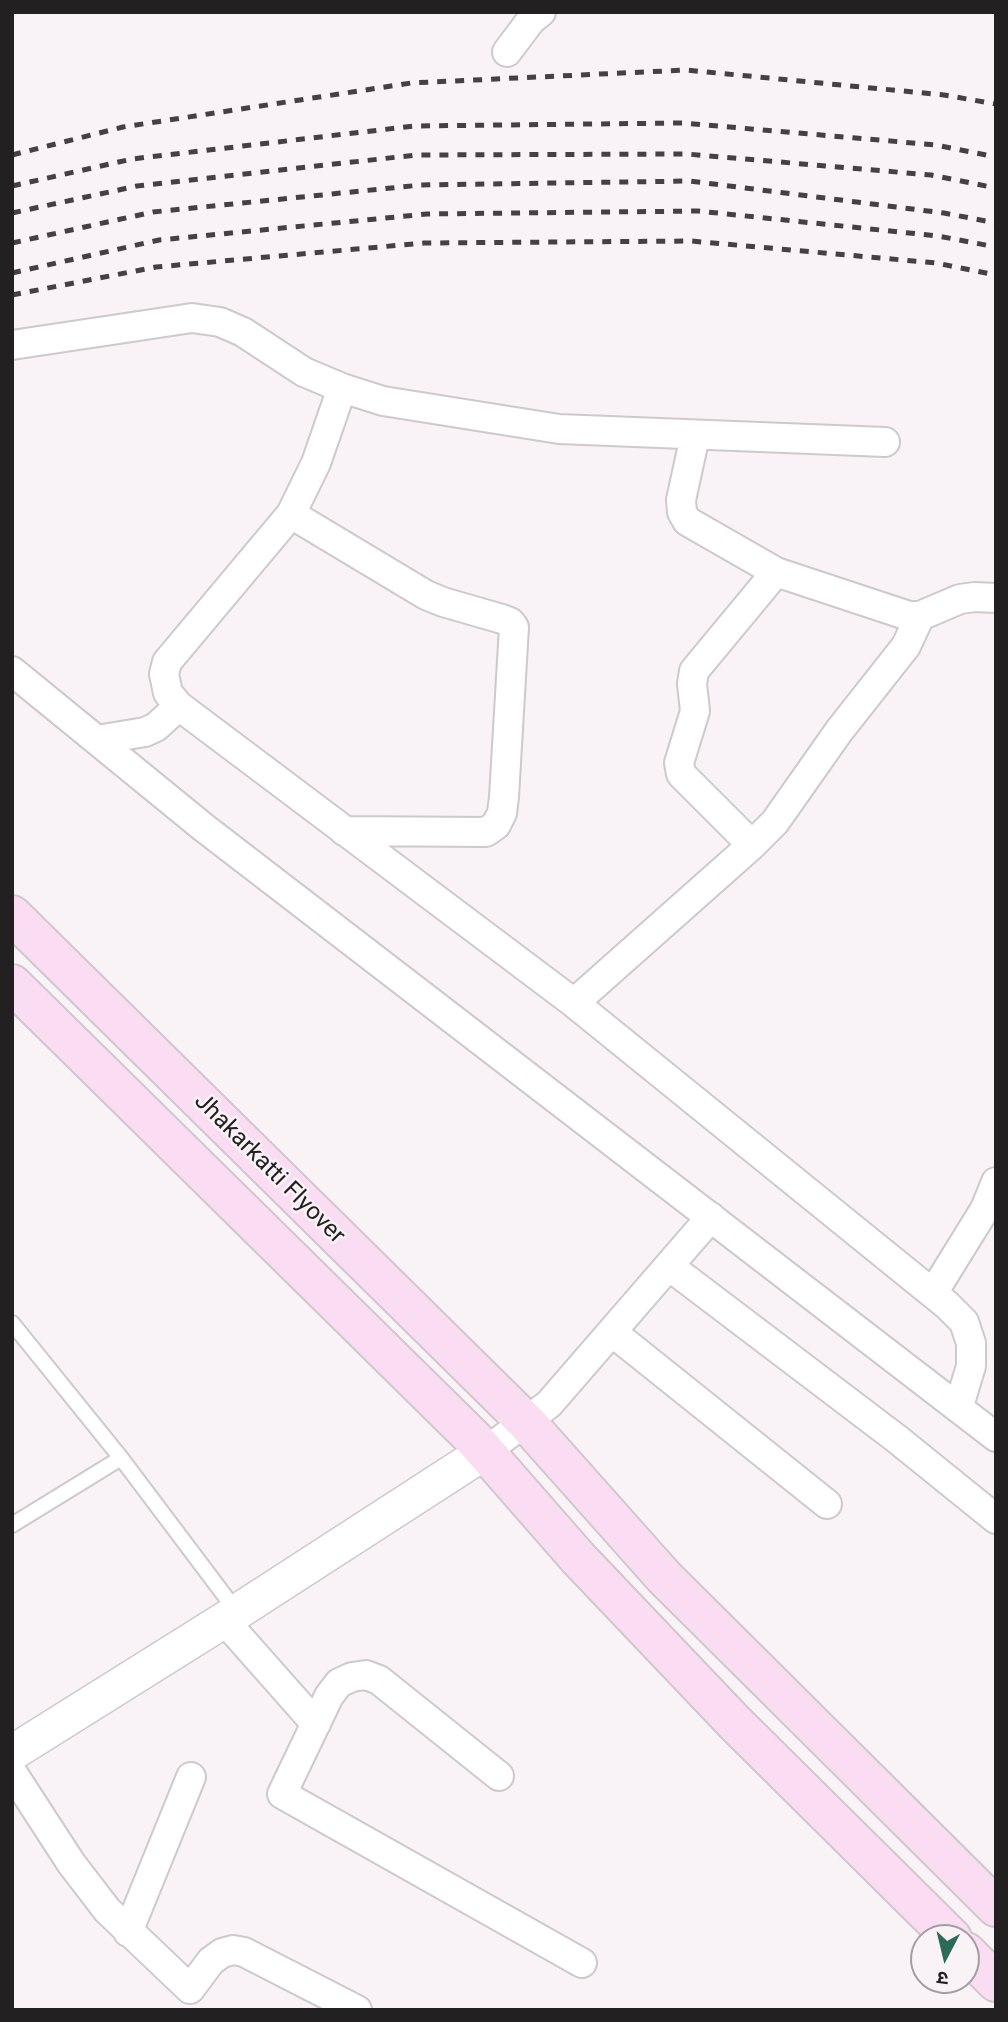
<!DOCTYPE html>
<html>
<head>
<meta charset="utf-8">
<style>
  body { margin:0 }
  #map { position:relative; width:1008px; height:2022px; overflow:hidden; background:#f9f2f7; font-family:Roboto,"Noto Sans Devanagari",sans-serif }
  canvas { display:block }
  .frame { position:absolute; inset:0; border:14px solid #232022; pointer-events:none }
  .north { position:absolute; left:910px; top:1924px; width:70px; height:70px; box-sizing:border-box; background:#f9f2f7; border:2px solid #a39ea2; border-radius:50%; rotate:187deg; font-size:19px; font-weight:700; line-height:28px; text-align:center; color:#232022 }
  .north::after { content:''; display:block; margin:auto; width:24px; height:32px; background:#2c6b58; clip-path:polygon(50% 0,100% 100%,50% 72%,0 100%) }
</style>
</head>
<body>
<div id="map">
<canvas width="1008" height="2022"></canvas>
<div class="frame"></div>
<div class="north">उ</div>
</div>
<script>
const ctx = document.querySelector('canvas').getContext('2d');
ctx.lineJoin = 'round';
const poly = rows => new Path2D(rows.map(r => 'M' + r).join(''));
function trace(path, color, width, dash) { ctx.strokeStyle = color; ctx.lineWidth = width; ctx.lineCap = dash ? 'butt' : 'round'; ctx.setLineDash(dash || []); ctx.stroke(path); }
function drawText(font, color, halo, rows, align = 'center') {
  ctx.font = font + ' Roboto,sans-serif'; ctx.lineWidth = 5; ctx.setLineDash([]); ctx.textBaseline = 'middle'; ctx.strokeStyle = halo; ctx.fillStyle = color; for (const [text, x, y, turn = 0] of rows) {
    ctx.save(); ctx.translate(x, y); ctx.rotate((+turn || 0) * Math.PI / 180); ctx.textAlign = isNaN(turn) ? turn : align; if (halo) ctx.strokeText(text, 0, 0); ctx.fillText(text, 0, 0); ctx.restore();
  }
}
const service = poly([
  [12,1323,121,1458],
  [12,1525,121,1458,237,1612]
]);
const minor = poly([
  [507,52,531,20,541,12],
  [12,345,192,318,220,322,243,332,304,372,342,388,383,401,559,429,885,442],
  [342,388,316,463,291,514,167,662,164,674,168,693,179,706,574,1003,947,1305,964,1322,971,1343,971,1366,959,1406],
  [695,436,681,500,682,512,687,521,762,564,776,572,909,616,920,616,960,599,975,597,996,598],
  [291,514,426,595,443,602,502,619,510,622,514,627,504,797,502,813,496,825,486,832,344,831],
  [12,671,203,827,996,1437],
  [97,740,145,732,156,727,179,706],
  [752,845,681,774,679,763,695,711,692,684,694,671,776,572],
  [574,1003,752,845,775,822,839,731,906,646,920,616],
  [669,1266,897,1439,996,1519],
  [933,1293,985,1209,996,1182],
  [612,1332,827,1504],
  [486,1451,549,1404,711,1217],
  [224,1620,316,1724],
  [12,1772,71,1863,107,1910,190,1989,211,1961,222,1953,233,1950,244,1952,357,2010],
  [499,1776,379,1680,366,1675,352,1677,339,1683,329,1696,282,1794,582,1963],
  [128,1932,191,1777]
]);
const tertiary = poly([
  [12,1753,237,1612,486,1451]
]);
const secondary = poly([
  [12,915,527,1423,664,1577,996,1907],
  [12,984,474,1439,578,1558,735,1723,952,1938],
  [966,1952,996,1982]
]);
trace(service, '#cfc8cd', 18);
trace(minor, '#cfc8cd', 32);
trace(tertiary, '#cfc8cd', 38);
trace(secondary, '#cfc8cd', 42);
trace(service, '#fff', 14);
trace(minor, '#fff', 28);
trace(tertiary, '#fff', 35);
trace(secondary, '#faddf2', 38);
trace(poly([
  [12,155,123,127,411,83,686,70,944,95,996,104],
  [12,186,132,159,414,126,683,123,936,145,996,157],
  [12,213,137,186,416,155,687,154,931,175,996,188],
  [12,243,153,212,421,185,690,181,944,213,996,223],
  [12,273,159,240,427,214,698,211,938,236,996,247],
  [12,295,156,267,424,243,691,241,936,263,996,275]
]), '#454143', 5, [9, 9]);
drawText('24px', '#232022', '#f9f2f7', [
  ["Jhakarkatti Flyover",269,1169,45]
]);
</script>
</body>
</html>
